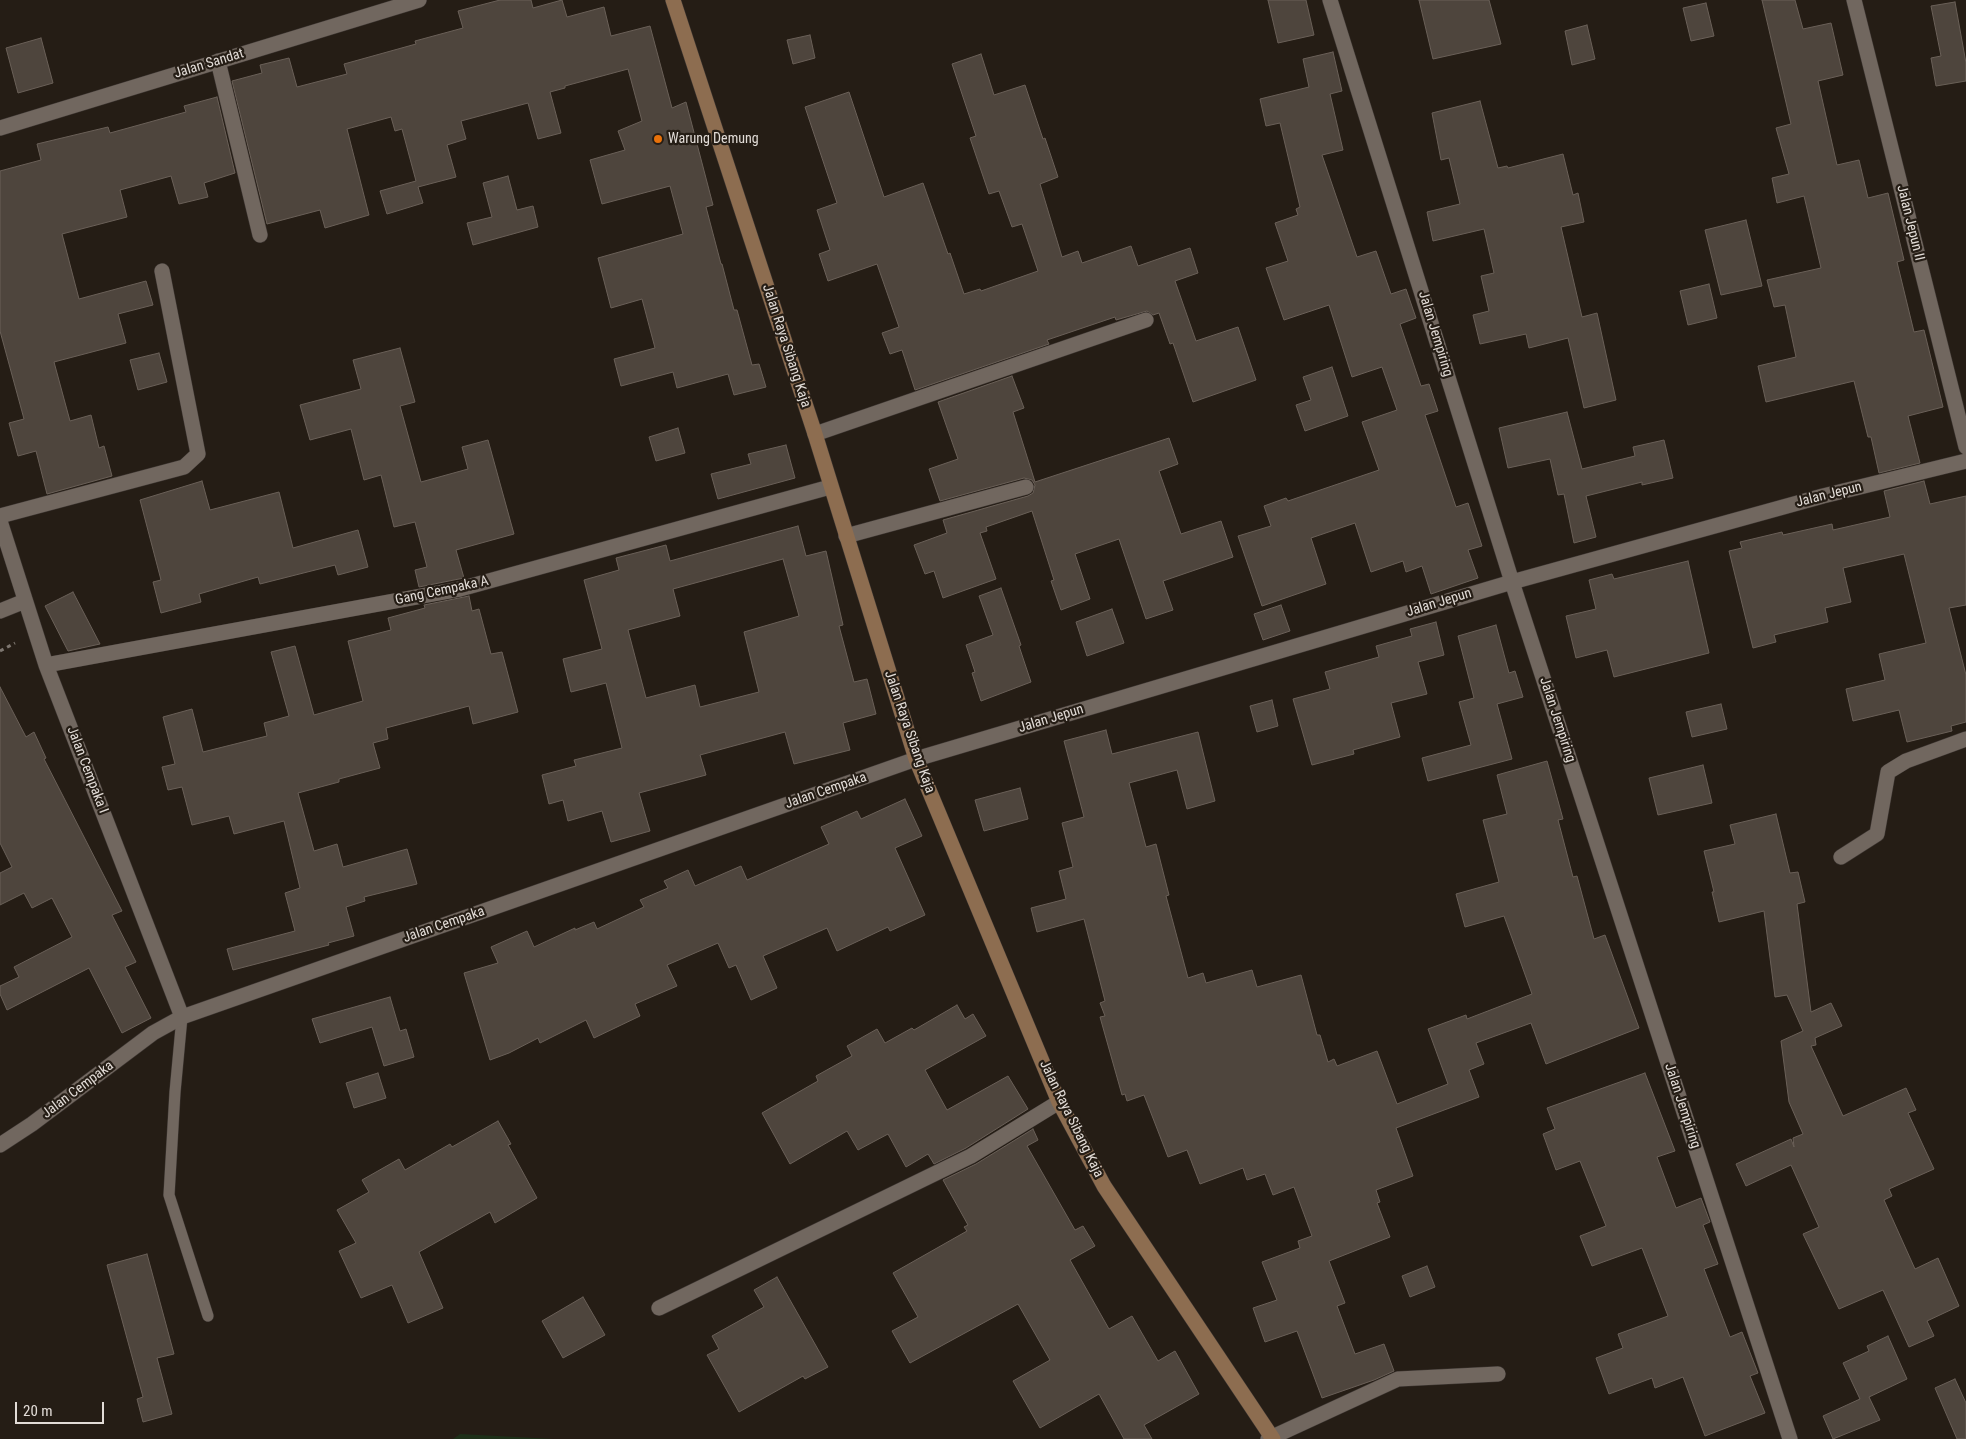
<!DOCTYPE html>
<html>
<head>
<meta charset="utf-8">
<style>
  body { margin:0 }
  #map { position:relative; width:1966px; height:1439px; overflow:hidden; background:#251d15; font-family:"Roboto Condensed",sans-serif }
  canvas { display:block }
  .scale { position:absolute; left:15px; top:1402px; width:89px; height:22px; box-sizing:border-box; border:2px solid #e2dcd7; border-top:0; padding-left:6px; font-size:15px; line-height:18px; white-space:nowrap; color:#e2dcd7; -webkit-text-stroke:4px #251d15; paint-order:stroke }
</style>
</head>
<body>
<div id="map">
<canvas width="1966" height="1439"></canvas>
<div class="scale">20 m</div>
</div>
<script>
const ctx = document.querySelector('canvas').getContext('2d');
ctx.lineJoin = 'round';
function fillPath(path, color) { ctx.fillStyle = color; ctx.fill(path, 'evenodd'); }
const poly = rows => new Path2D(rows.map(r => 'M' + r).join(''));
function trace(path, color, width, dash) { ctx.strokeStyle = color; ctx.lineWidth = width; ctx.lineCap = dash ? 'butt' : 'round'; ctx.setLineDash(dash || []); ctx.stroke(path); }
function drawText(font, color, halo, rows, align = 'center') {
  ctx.font = font + ' "Roboto Condensed",sans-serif'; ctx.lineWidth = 4.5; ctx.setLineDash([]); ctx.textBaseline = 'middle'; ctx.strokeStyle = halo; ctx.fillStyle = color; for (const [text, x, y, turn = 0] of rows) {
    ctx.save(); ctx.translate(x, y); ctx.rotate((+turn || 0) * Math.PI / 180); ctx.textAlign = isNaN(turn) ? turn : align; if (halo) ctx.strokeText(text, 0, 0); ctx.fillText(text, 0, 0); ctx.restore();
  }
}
fillPath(poly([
  [460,1434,554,1439,453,1439]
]), '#1e3019');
const building = poly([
  [500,0,531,0,533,8,562,0,567,17,604,7,611,36,650,26,672,108,686,102,713,205,706,207,721,264,722,264,734,310,737,310,752,365,759,364,766,387,734,395,728,374,677,388,673,372,621,386,614,359,655,348,642,299,611,308,598,258,683,234,670,186,602,204,590,160,625,150,618,131,642,121,628,69,565,86,565,88,550,92,561,133,538,139,528,103,461,121,466,139,447,145,456,177,418,187,423,203,387,214,380,191,416,181,402,129,395,131,391,117,347,129,369,215,325,228,320,210,267,224,232,81,262,73,260,65,289,58,297,87,347,74,344,64,416,44,415,41,463,28,458,11,500,0],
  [1268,0,1306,0,1314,35,1278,43,1268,0],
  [1419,0,1489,0,1501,44,1433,59,1419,0],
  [1762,0,1795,0,1803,29,1831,23,1843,75,1818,81,1837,165,1859,160,1868,198,1888,193,1904,260,1897,262,1914,332,1924,330,1943,407,1908,416,1920,463,1879,473,1871,437,1868,437,1854,381,1766,402,1758,366,1796,357,1785,305,1774,307,1767,280,1821,268,1804,196,1777,203,1772,178,1789,174,1776,128,1791,124,1762,0],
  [1955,2,1966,63,1966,81,1936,86,1931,58,1941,56,1931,6,1955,2],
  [1706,3,1714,36,1691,41,1683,8,1706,3],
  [1587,25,1595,59,1572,65,1565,31,1587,25],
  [810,35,815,58,793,64,787,40,810,35],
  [41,38,53,83,18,93,6,48,41,38],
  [1333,52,1342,91,1330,94,1343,150,1322,155,1357,257,1376,251,1391,294,1406,289,1416,318,1400,324,1421,386,1429,384,1438,411,1425,415,1456,507,1468,503,1482,546,1468,550,1478,578,1431,594,1422,566,1406,572,1403,561,1371,572,1355,523,1311,538,1326,584,1262,606,1238,536,1271,526,1264,506,1286,498,1288,501,1379,470,1362,422,1397,410,1382,367,1352,377,1329,305,1284,320,1266,268,1288,261,1275,223,1298,215,1296,209,1300,207,1280,123,1266,126,1260,99,1309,87,1303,59,1333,52],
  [981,54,994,95,1025,85,1043,139,1045,138,1058,177,1040,184,1062,257,1078,251,1082,263,1131,246,1138,266,1190,248,1198,273,1175,281,1196,341,1238,327,1256,380,1193,402,1173,343,1170,344,1159,313,1153,315,1147,311,1116,320,1115,317,1047,340,1049,344,915,390,902,350,890,354,882,333,899,327,877,264,828,281,819,254,830,250,817,210,837,203,805,107,849,92,884,197,923,183,948,254,950,253,964,294,980,289,981,291,1038,271,1022,224,1012,227,999,191,989,194,970,138,976,136,952,64,981,54],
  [217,97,235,173,204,183,208,197,179,204,171,176,120,190,127,217,62,234,79,299,146,281,153,305,118,314,126,343,54,362,70,421,91,415,99,448,104,446,112,476,47,494,36,451,18,456,9,423,24,419,0,331,0,171,41,160,37,144,108,127,110,133,186,112,184,106,217,97],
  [1480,101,1498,168,1507,166,1508,168,1563,154,1573,195,1578,193,1584,222,1561,227,1582,317,1597,313,1616,400,1584,408,1568,338,1529,348,1526,334,1480,344,1473,315,1489,311,1481,276,1494,273,1484,229,1433,241,1427,212,1460,204,1449,158,1441,160,1432,113,1480,101],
  [508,176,517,210,533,206,538,227,473,245,467,223,492,217,483,183,508,176],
  [1746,220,1762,286,1721,295,1705,230,1746,220],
  [1709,284,1717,318,1688,325,1680,291,1709,284],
  [400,348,415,402,400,406,421,482,468,469,462,447,488,440,514,534,456,550,464,578,419,587,415,570,427,567,415,522,394,527,381,475,364,480,351,429,310,440,300,405,361,389,353,360,400,348],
  [159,353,167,382,138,390,130,360,159,353],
  [1332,367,1348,416,1305,431,1296,405,1311,400,1303,377,1332,367],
  [1012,376,1024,408,1013,412,1035,482,1169,438,1178,464,1159,471,1181,534,1221,521,1233,557,1163,581,1173,610,1146,619,1119,539,1075,554,1090,599,1061,610,1051,581,1054,580,1032,511,986,527,987,531,980,533,996,579,943,598,934,571,925,574,914,545,947,533,943,520,1028,496,1033,493,1035,485,1032,480,1024,478,940,501,929,469,958,459,938,402,1012,376],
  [1567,412,1582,469,1635,456,1633,447,1664,440,1673,478,1642,485,1642,482,1586,496,1596,537,1574,543,1564,494,1558,495,1550,459,1508,468,1499,428,1567,412],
  [678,428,685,453,656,461,649,437,678,428],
  [786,445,795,478,718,499,711,474,751,464,748,454,786,445],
  [202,481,210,510,279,492,293,548,358,530,368,567,338,575,335,565,260,584,258,577,199,594,201,602,161,613,153,582,161,580,140,500,202,481],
  [1924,481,1930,504,1966,496,1966,605,1949,608,1966,675,1966,722,1951,726,1952,731,1907,742,1899,710,1853,721,1846,689,1885,680,1879,654,1926,643,1904,554,1843,568,1851,602,1825,608,1828,622,1774,635,1776,642,1753,648,1729,551,1742,548,1740,542,1782,532,1783,535,1832,524,1833,530,1890,517,1884,491,1924,481],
  [798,526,806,556,826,551,843,625,839,626,854,682,867,679,876,714,843,723,850,750,794,764,785,732,700,755,706,775,639,793,650,831,611,842,602,811,568,821,563,800,549,804,542,775,576,766,574,760,622,748,606,683,571,692,563,659,602,649,584,580,619,570,616,558,666,545,670,561,798,526],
  [783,559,799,616,744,632,759,692,700,707,695,685,646,698,628,630,680,616,673,589,783,559],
  [1688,561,1709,653,1614,677,1607,650,1576,658,1566,616,1596,609,1589,580,1612,574,1614,579,1688,561],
  [1001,588,1021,645,1019,646,1031,682,981,701,972,673,975,672,966,645,993,635,979,596,1001,588],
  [73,592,100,644,68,651,45,606,73,592],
  [469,596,472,611,479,609,491,654,502,652,518,712,473,724,469,706,386,728,388,739,373,743,380,768,339,779,339,782,298,793,314,851,337,844,343,867,407,849,417,884,364,897,365,901,346,907,354,936,328,943,329,945,233,970,227,949,295,931,285,893,300,888,284,821,234,834,229,816,192,825,182,787,168,790,162,767,175,764,163,717,192,709,203,752,267,736,264,723,289,716,271,652,295,646,314,715,363,701,348,641,391,630,388,618,425,608,424,605,469,596],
  [1281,605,1290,631,1263,640,1254,614,1281,605],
  [1112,609,1124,643,1087,656,1076,622,1112,609],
  [1436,622,1444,655,1418,662,1427,694,1391,703,1400,737,1353,750,1354,754,1312,765,1293,699,1330,689,1325,672,1379,657,1376,646,1412,636,1410,629,1436,622],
  [1496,625,1509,673,1515,671,1523,697,1497,704,1512,759,1428,781,1422,758,1471,745,1459,702,1474,698,1458,636,1496,625],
  [0,687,26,737,34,732,46,758,44,759,122,911,112,915,136,962,125,967,151,1018,122,1033,89,968,7,1010,0,994,0,986,19,977,14,967,72,937,52,898,32,908,24,893,0,905,0,873,12,867,0,843,0,687],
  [1272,700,1278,726,1257,732,1250,706,1272,700],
  [1721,704,1727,729,1692,737,1686,712,1721,704],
  [1106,730,1112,754,1198,732,1215,801,1187,809,1177,770,1129,783,1146,847,1156,844,1169,895,1166,896,1188,978,1203,973,1206,983,1252,970,1257,987,1301,975,1317,1035,1320,1035,1328,1062,1334,1059,1337,1066,1377,1051,1397,1104,1448,1084,1428,1029,1466,1015,1467,1019,1532,994,1504,916,1465,927,1456,894,1499,882,1483,820,1507,814,1497,775,1547,761,1563,819,1558,820,1573,877,1577,876,1594,939,1605,935,1639,1028,1546,1064,1531,1023,1476,1043,1484,1064,1469,1070,1479,1097,1396,1128,1413,1176,1376,1190,1380,1202,1377,1203,1390,1237,1329,1261,1345,1303,1337,1306,1355,1354,1384,1344,1394,1371,1374,1380,1322,1398,1297,1331,1265,1342,1253,1308,1277,1300,1262,1262,1300,1248,1298,1241,1312,1236,1294,1187,1273,1195,1265,1174,1247,1180,1243,1168,1200,1184,1187,1150,1168,1157,1144,1095,1127,1101,1125,1094,1122,1095,1100,1017,1105,1016,1100,1003,1105,1001,1084,919,1037,932,1031,908,1066,899,1059,871,1073,867,1062,823,1084,817,1064,741,1106,730],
  [1703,765,1712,803,1658,815,1649,778,1703,765],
  [1020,788,1028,819,984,831,975,800,1020,788],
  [905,799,922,836,895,848,925,915,890,931,888,927,837,951,827,928,763,956,777,988,751,1000,736,965,729,968,718,943,667,965,677,986,635,1004,640,1016,594,1038,586,1020,540,1043,538,1038,509,1053,490,1060,464,973,498,963,491,947,527,931,534,947,575,928,575,930,594,922,597,929,644,907,640,900,668,888,664,881,688,870,695,886,741,866,747,880,829,844,821,827,857,811,861,819,905,799],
  [1776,814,1790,873,1798,872,1805,902,1797,904,1811,1012,1831,1003,1842,1026,1815,1038,1816,1045,1811,1046,1843,1116,1906,1088,1916,1110,1908,1113,1934,1169,1889,1189,1892,1196,1884,1200,1915,1269,1938,1258,1959,1306,1927,1321,1934,1336,1909,1347,1883,1290,1839,1309,1803,1234,1819,1227,1791,1165,1746,1186,1736,1164,1791,1139,1794,1147,1793,1138,1803,1134,1789,1102,1781,1041,1803,1031,1787,995,1775,997,1764,911,1719,922,1712,892,1714,892,1704,851,1735,844,1730,825,1776,814],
  [390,997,400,1031,406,1029,414,1057,384,1066,372,1027,320,1043,312,1019,390,997],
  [957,1005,965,1019,973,1014,986,1036,925,1070,947,1110,1008,1076,1028,1109,966,1148,934,1164,928,1154,906,1167,888,1134,858,1150,847,1131,790,1164,762,1113,818,1081,816,1076,852,1056,847,1046,877,1029,885,1043,912,1028,914,1030,957,1005],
  [378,1073,386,1098,354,1108,346,1083,378,1073],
  [1645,1073,1675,1151,1657,1157,1676,1208,1701,1198,1710,1222,1703,1225,1718,1264,1704,1269,1730,1337,1742,1332,1758,1373,1750,1376,1765,1413,1705,1436,1683,1377,1655,1388,1652,1378,1609,1394,1596,1358,1623,1348,1618,1334,1668,1316,1642,1248,1592,1266,1580,1236,1606,1226,1580,1161,1556,1170,1543,1134,1555,1129,1547,1108,1645,1073],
  [498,1121,511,1144,508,1145,537,1198,495,1223,490,1212,419,1252,443,1308,408,1323,392,1285,361,1298,339,1251,356,1243,337,1210,369,1192,362,1180,399,1159,405,1170,450,1144,452,1147,498,1121],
  [1033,1129,1038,1140,1027,1146,1075,1230,1083,1226,1095,1246,1070,1260,1109,1329,1132,1316,1158,1361,1175,1351,1199,1394,1144,1425,1152,1439,1124,1439,1099,1394,1040,1428,1013,1381,1050,1360,1018,1304,910,1363,892,1331,918,1317,893,1273,967,1231,964,1227,968,1225,943,1180,976,1164,1033,1129],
  [147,1254,174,1354,157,1358,172,1414,143,1422,137,1399,143,1397,107,1265,147,1254],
  [1427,1266,1435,1287,1410,1297,1402,1276,1427,1266],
  [777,1277,828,1367,805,1379,803,1376,739,1412,707,1355,719,1349,712,1336,764,1307,754,1290,777,1277],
  [583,1297,605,1335,563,1358,542,1321,583,1297],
  [1888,1336,1907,1379,1869,1397,1880,1420,1833,1439,1823,1416,1860,1399,1843,1363,1869,1351,1867,1346,1888,1336],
  [1955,1379,1966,1403,1966,1439,1957,1439,1935,1388,1955,1379]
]);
fillPath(building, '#4e453d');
trace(building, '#6a6058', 1);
const lane = poly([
  [182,1017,175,1092,169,1195,208,1316]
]);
const street = poly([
  [1330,0,1512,582,1790,1439],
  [1854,0,1966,447],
  [218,61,260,235],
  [0,128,419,0],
  [815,434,1146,320],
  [0,516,184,467,198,454,162,271],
  [0,521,46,665,182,1017],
  [846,536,1026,487],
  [0,611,25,601],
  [46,665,460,589,830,487],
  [1841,857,1877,834,1888,772,1906,761,1966,739],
  [0,1145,32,1124,153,1033,182,1017,916,759,1512,582,1823,496,1966,461],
  [659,1308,971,1156,1059,1102],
  [1268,1439,1398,1379,1498,1374]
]);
const secondary = poly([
  [673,0,815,434,916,759,1059,1102,1104,1186,1273,1439]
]);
trace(lane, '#3d3632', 12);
trace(street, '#3d3632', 16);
trace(secondary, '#3d3632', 16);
trace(poly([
  [0,651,15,643]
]), '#7d766f', 3, [4, 4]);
trace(lane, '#71675f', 11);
trace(street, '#71675f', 15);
trace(secondary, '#8d6d50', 15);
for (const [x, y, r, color] of [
  [658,139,5,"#e8710a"]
]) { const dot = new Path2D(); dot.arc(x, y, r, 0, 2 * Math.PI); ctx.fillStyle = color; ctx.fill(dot); trace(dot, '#251d15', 2); }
drawText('14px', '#e2dcd7', '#251d15', [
  ["Jalan Sandat",209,64,-17],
  ["Jalan Jepun II",1910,223,76],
  ["Jalan Jempiring",1435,334,73],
  ["Jalan Raya Sibang Kaja",786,346,72],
  ["Jalan Jepun",1829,495,-14],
  ["Gang Cempaka A",442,591,-12],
  ["Jalan Jepun",1439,603,-17],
  ["Jalan Jepun",1051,719,-17],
  ["Jalan Jempiring",1557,720,72],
  ["Jalan Raya Sibang Kaja",909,732,71],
  ["Jalan Cempaka I",87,770,69],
  ["Jalan Cempaka",826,791,-19],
  ["Jalan Cempaka",444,925,-19],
  ["Jalan Cempaka",78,1090,-37],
  ["Jalan Jempiring",1682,1106,72],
  ["Jalan Raya Sibang Kaja",1071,1119,64]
]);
drawText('14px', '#e2dcd7', '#251d15', [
  ["Warung Demung",668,139]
], 'left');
</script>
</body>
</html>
